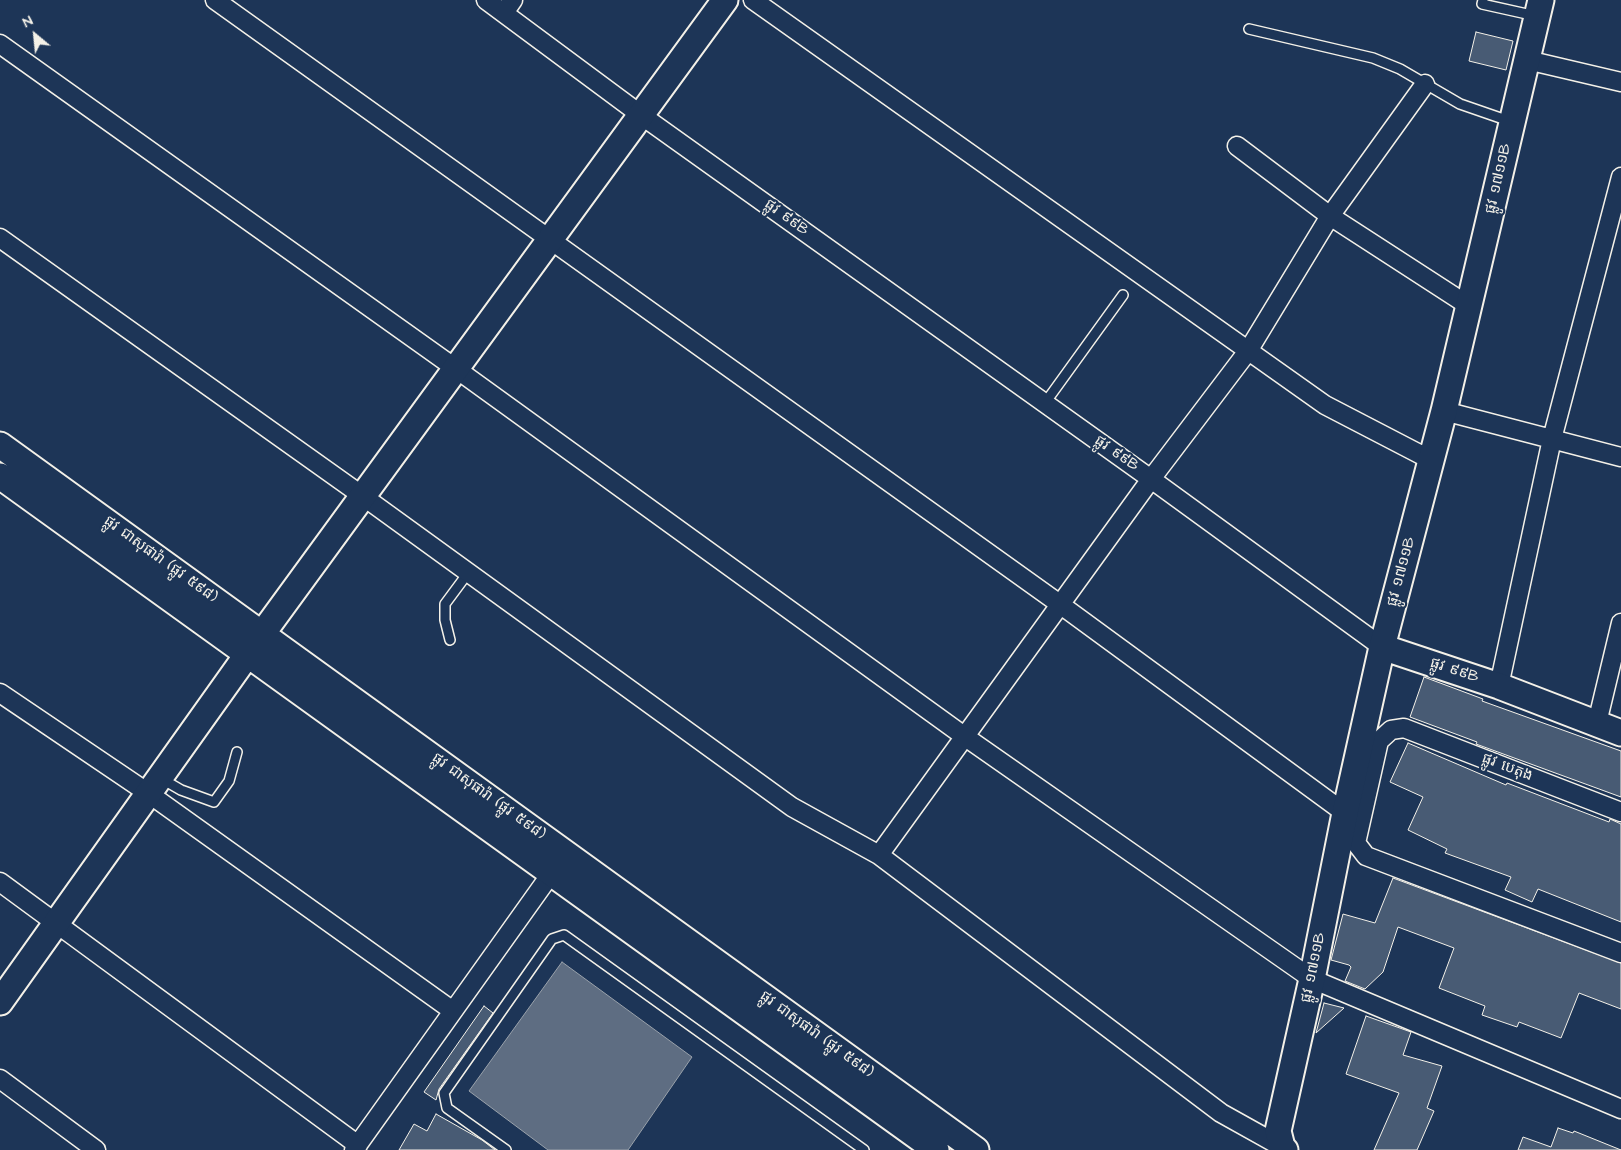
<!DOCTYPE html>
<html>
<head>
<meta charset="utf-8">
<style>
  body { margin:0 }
  #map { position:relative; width:1621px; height:1150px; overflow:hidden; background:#1d3557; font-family:"Architects Daughter",sans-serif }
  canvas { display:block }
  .north { position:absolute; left:10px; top:10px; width:50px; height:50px; -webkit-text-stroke:4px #1d3557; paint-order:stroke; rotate:332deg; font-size:14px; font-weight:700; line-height:20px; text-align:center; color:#f4f1e8 }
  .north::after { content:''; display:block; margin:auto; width:18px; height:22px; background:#f4f1e8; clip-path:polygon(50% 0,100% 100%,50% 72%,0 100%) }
</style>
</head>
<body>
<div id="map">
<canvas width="1621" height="1150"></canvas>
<div class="north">N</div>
</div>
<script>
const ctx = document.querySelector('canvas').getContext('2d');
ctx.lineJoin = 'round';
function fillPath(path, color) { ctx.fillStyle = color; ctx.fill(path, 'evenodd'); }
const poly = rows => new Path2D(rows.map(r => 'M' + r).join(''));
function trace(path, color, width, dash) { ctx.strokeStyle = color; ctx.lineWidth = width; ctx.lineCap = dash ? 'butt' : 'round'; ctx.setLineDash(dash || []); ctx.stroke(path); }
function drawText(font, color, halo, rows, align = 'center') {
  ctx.font = font + ' "Architects Daughter","Noto Sans Khmer",sans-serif'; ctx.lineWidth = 4.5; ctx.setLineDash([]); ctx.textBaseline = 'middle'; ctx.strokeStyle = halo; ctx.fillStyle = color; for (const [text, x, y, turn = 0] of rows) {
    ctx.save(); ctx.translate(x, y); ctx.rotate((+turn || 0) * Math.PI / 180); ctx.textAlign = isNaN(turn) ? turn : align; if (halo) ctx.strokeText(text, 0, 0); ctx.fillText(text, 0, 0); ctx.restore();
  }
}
const water = poly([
  [562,962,692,1057,628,1150,548,1150,469,1091,562,962]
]);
fillPath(water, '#5e6d82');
trace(water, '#9aa2ab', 1);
const building = poly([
  [1476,32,1513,41,1506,70,1469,61,1476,32],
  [1424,677,1483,699,1482,701,1621,751,1621,797,1476,744,1477,742,1410,717,1424,677],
  [1408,743,1506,785,1507,783,1609,822,1610,819,1621,824,1621,922,1538,889,1532,902,1505,890,1511,877,1445,853,1447,849,1408,830,1423,797,1390,782,1408,743],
  [1393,878,1621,963,1621,1009,1579,993,1561,1038,1519,1022,1517,1027,1482,1015,1485,1006,1439,988,1454,948,1398,927,1383,972,1365,989,1345,981,1351,967,1349,965,1331,960,1343,914,1375,923,1393,878],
  [1324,1003,1344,1008,1316,1033,1324,1003],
  [484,1006,493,1013,439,1089,436,1100,424,1092,484,1006],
  [1366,1016,1411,1032,1403,1055,1442,1066,1427,1108,1434,1111,1417,1150,1374,1150,1399,1093,1346,1074,1366,1016],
  [436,1114,482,1140,495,1150,399,1150,414,1124,427,1131,436,1114],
  [1558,1128,1573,1133,1574,1131,1621,1150,1518,1150,1523,1137,1551,1147,1558,1128]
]);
fillPath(building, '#485b74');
trace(building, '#f4f1e8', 1);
const lane = poly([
  [1483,0,1482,4,1536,16],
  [1249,29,1373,58,1400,69,1460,104,1512,122],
  [1045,403,1123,295],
  [450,640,445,620,445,604,468,573],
  [162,779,181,790,214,802,229,781,237,752],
  [506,1150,447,1108,444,1093,552,939,564,935,864,1150]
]);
const street = poly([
  [215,0,1061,605,1345,813],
  [486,0,641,115,1151,479,1382,647],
  [753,0,1325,405,1431,460],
  [504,13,513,0],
  [0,44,455,368,964,736,1312,979,1621,1109],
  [1527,60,1621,82],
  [1237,146,1330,216,1469,306],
  [0,238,364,497,792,807,879,855,1221,1113,1282,1147],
  [1444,411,1621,457],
  [1499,686,1552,439,1621,177],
  [0,693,148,793,453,1011],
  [1597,723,1621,623],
  [1621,812,1404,728,1391,730,1379,741,1356,843,1366,856,1621,953],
  [879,855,1151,479,1248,351,1330,216,1425,84],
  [0,882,358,1145],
  [0,1079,96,1150],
  [354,1150,558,864]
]);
const secondary = poly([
  [0,445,976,1150],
  [0,476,936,1150],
  [1382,647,1499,686,1621,733],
  [0,1002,262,634,725,0],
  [1285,1150,1282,1147,1278,1131,1312,979,1345,813,1382,647,1444,411,1541,0]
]);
trace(lane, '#f4f1e8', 12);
trace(street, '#f4f1e8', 21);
trace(secondary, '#f4f1e8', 29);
trace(lane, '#1d3557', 9);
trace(street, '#1d3557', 18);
trace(secondary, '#1d3557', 25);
drawText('15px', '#f4f1e8', '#1d3557', [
  ["ផ្លូវ ១៧១១B",1499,179,-77],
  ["ផ្លូវ ៩៩B",786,218,36],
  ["ផ្លូវ ៩៩B",1116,454,35],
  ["ផ្លូវ ជាសុផារ៉ា (ផ្លូវ ៥៩៨)",160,560,36],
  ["ផ្លូវ ១៧១១B",1402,572,-75],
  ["ផ្លូវ ៩៩B",1454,671,18],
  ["ផ្លូវ បេតុង",1507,768,21],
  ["ផ្លូវ ជាសុផារ៉ា (ផ្លូវ ៥៩៨)",488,797,36],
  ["ផ្លូវ ១៧១១B",1314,968,-78],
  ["ផ្លូវ ជាសុផារ៉ា (ផ្លូវ ៥៩៨)",816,1035,36]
]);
</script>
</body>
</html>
